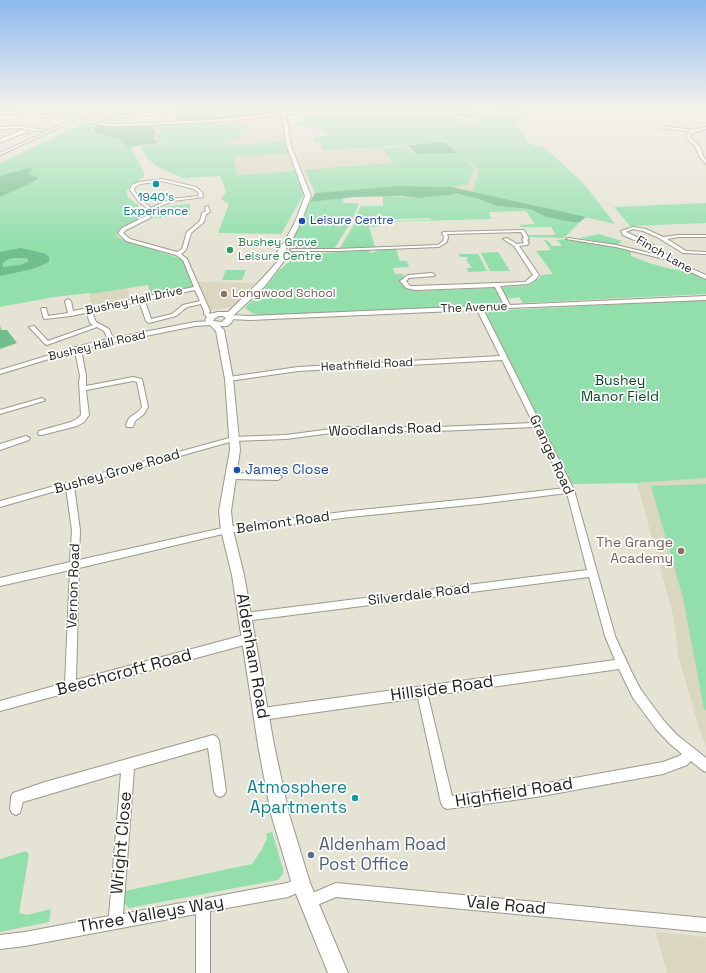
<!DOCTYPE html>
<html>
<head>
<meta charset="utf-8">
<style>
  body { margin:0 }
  canvas { display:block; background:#e5e3d3 }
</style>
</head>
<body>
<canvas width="706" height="973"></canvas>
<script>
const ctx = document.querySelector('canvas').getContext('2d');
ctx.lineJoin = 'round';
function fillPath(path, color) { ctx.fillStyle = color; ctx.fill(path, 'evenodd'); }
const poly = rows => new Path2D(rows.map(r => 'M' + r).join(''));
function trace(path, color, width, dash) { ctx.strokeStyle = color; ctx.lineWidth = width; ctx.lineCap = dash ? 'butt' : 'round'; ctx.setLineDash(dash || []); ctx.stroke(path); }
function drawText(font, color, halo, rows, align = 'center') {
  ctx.font = font + ' "Space Grotesk",sans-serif'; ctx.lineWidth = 3.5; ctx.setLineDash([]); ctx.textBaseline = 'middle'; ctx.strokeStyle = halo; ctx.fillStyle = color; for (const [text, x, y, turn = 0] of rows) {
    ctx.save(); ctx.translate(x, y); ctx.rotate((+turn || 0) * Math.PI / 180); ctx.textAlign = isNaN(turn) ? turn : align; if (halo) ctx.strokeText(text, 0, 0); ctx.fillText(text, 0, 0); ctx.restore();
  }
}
fillPath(poly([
  [278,115,295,171,183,178,158,167,149,160,140,146,160,144,153,138,151,126],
  [444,142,479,170,473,192,451,187,315,193,296,154],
  [199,282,255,283,231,307,213,310,210,309],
  [127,288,131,300,128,301,93,308,89,296,90,294],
  [706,478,706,746,698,724,678,655,674,619,637,483],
  [656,932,706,937,706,973,667,973]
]), '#dad6c0');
fillPath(poly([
  [180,108,263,108,265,110,254,113,217,117,189,118,176,114],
  [282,108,355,108,358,110,353,112,296,113,286,111],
  [361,108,492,108,455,113,420,111,363,113,363,110],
  [516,109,524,116,516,123,529,144,545,148,584,184,615,224,473,192,479,170,464,158,474,169,467,185,451,187,398,186,315,193,305,170,394,163,382,148,406,147,413,154,456,153,444,142,322,151,321,140,321,143,315,143,314,137,328,135,315,125,298,126,297,121,303,121,302,117,326,116,327,119,329,119,328,116,446,114,458,115,455,118,465,123,478,125,478,122,463,115],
  [86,122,101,125,91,129,93,133,116,139,131,147,145,175,126,191,128,197,138,205,142,214,138,219,118,231,116,235,121,239,182,259,193,287,151,295,148,285,90,294,89,293,54,297,0,307,0,163],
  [214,122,215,124,218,126,244,124,246,128,240,131,239,139,224,140,227,143,236,145,286,141,288,153,234,157,237,175,296,171,304,194,281,234,218,233,229,204,221,199,226,192,220,176,183,178,158,167,149,160,140,146,206,141,163,143,156,138,160,130,154,128,155,126],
  [450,194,470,196,496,206,530,209,546,217,580,222,564,238,529,237,528,235,556,235,551,227,521,227,520,225,535,224,526,211,489,212,491,219,381,222,382,226,369,227,375,247,340,248,355,223,365,224,375,221,432,220,430,218,358,220,355,218,361,206,383,206,383,196,419,198],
  [342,198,344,203,358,203,358,206,352,220,334,249,306,250,297,248,292,246,292,240,310,202],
  [706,203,706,223,630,226,614,207],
  [190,204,190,215,151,218,152,209,169,206],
  [599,234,622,241,616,246,580,238],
  [567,239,620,248,631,251,631,256,649,263,671,269,684,270,706,280,706,294,523,303,519,297,507,299,502,287,525,286,535,282,532,281,536,279,539,279,541,275,553,274,536,251,551,250,544,240,547,240,552,246,562,246,557,240],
  [396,249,400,261,407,261,409,267,393,268,395,274,403,274,404,277,401,282,408,288,416,289,417,291,495,288,502,302,498,305,261,315,254,314,246,309,246,306,262,292,278,271,297,255,369,250,371,253,375,252,376,250],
  [498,252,510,271,490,271,481,253],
  [459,254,478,254,487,271,468,272,467,268,472,268,466,260,468,259,467,257,460,257],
  [226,270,246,270,242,280,222,280],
  [706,300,706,478,637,483,572,484,485,311],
  [706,484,706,710,704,709,683,598,651,486],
  [272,832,283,869,283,874,278,880,129,908,126,906,125,903,125,891,252,864,261,851,267,839,266,834],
  [26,851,29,855,19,913,27,915,51,909,49,922,0,932,0,859]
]), '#92dfac');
fillPath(poly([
  [263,108,275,108,279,111,274,113,226,119,178,121,176,116,176,114,189,118,217,117,261,112,265,110],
  [167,123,151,126,151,128,157,130,153,138,159,143,128,147,118,139,95,133,93,129,96,126,106,125,126,126],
  [444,142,457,153,416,154,408,145],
  [29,168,33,169,28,174,37,177,38,179,27,185,0,197,0,176],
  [398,186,451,187,586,217,580,222,573,222,546,217,530,209,496,206,476,198,457,194,419,198,401,196,355,197,310,202,315,193],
  [21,248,46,254,49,257,49,262,33,269,0,276,0,252],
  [13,258,24,258,28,259,28,262,20,265,3,267,3,263,6,260],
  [0,325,1,330,7,330,17,343,0,349]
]), '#6fbe8b');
const minor = poly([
  [78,108,82,108,58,117,73,118,72,120,21,114,0,114,0,112,21,112,56,116,78,108],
  [108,108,112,108,83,119,81,118,108,108],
  [165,108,168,108,162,114,123,117,103,123,101,122,123,115,161,112,165,108],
  [506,108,516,108,464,114,282,114,226,121,130,126,108,126,81,121,82,120,108,124,130,124,226,119,283,112,464,112,506,108],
  [71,120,73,121,0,155,0,153,46,132,21,128,0,129,0,127,21,126,48,131,71,120],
  [661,126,694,130,706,127,706,129,692,133,690,137,700,147,703,156,706,160,706,164,699,156,696,147,686,137,690,131,660,128,661,126],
  [25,129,28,130,21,133,32,130,34,131,18,135,0,143,0,140,3,138,25,129],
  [162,179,196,187,202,192,203,197,173,201,158,207,152,212,150,218,126,230,123,233,130,239,177,252,182,249,187,232,200,221,202,213,206,211,205,207,208,206,210,212,206,214,204,222,191,233,186,250,181,254,187,259,210,311,209,313,213,317,212,318,208,318,204,314,204,311,201,304,187,307,176,316,149,323,146,321,140,304,141,303,146,304,151,319,172,314,183,305,200,301,195,290,71,316,44,319,41,309,42,308,46,308,48,316,68,313,65,301,68,299,71,301,73,311,194,287,183,260,176,255,126,241,118,233,122,228,146,216,148,211,147,208,138,201,130,190,132,185,139,182,162,179],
  [162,181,194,189,198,192,199,196,171,199,151,208,140,199,134,190,135,187,140,184,162,181],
  [633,227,646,229,663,237,679,235,706,235,706,237,679,237,667,239,686,251,706,252,706,254,683,253,657,237,643,231,633,229,626,232,652,244,677,262,706,275,706,279,673,264,666,259,664,259,616,247,566,239,568,238,616,245,662,256,648,246,623,235,621,231,633,227],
  [522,230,524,230,529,239,527,240,529,243,527,245,519,246,539,275,535,280,528,284,500,286,510,305,706,296,706,300,483,309,574,490,615,636,632,673,641,690,664,721,677,735,706,758,706,772,702,770,691,761,687,765,663,774,536,797,447,809,443,807,441,803,418,698,262,720,258,718,256,714,258,710,262,708,615,660,605,636,589,577,245,621,242,620,240,617,242,614,245,613,587,570,567,493,479,504,350,517,227,533,79,568,76,680,248,634,252,636,253,639,252,642,248,644,0,711,0,701,65,683,70,570,0,586,0,578,70,562,72,530,66,488,0,507,0,501,233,437,286,435,346,427,437,427,533,423,502,360,298,371,229,381,226,379,229,377,298,367,500,356,477,310,250,320,229,319,226,317,229,315,250,316,504,305,495,287,415,290,406,288,400,281,408,275,432,273,435,275,434,276,409,278,406,281,410,286,415,286,525,282,533,275,514,246,503,239,507,238,517,244,524,243,522,239,524,238,521,232,447,234,448,237,447,242,439,247,336,251,292,251,290,250,292,249,336,249,438,245,443,241,444,237,442,233,444,232,522,230],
  [535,427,565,488,479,498,350,511,227,527,79,560,80,530,74,486,233,441,286,439,346,431,437,431,535,427],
  [619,669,633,698,656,729,669,743,682,754,679,756,663,762,536,785,452,796,428,696,619,669],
  [90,312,93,314,96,322,109,329,113,338,195,322,211,321,214,323,211,325,195,326,81,349,86,376,86,386,133,377,142,379,148,407,144,414,135,421,133,427,127,427,126,425,129,418,139,411,142,407,137,382,133,381,86,390,89,415,84,422,77,426,42,435,39,435,38,433,39,431,71,422,78,418,81,415,79,382,80,376,75,351,0,374,0,370,76,347,108,339,104,331,97,327,47,345,45,344,29,327,34,326,48,341,93,325,90,323,87,314,90,312],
  [42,398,45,400,44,401,0,414,0,410,42,398],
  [26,436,30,438,29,440,0,450,0,444,26,436],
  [231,473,278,474,282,477,278,480,231,479,227,476,231,473],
  [213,735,217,737,219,741,226,791,224,795,220,797,216,795,214,791,208,748,134,769,123,914,287,883,301,877,306,879,308,884,306,889,288,897,210,911,210,973,196,973,196,914,25,946,0,949,0,935,25,932,109,916,121,773,23,802,20,813,16,815,12,813,10,809,11,797,13,793,45,782,213,735],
  [336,883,706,918,706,932,336,897,308,909,303,907,301,902,303,897,336,883]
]);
const major = poly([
  [276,108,280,108,286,115,291,146,311,196,301,222,291,242,284,252,285,255,290,253,294,253,294,255,284,261,264,287,237,312,233,316,234,318,231,323,227,326,220,326,224,330,233,379,240,450,231,511,233,530,244,575,274,745,289,814,310,883,348,973,328,973,292,884,271,814,258,745,232,575,221,530,219,511,230,450,225,379,216,331,205,320,209,314,218,312,228,312,258,283,279,260,279,254,277,252,285,241,295,222,305,196,287,146,282,115,276,108],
  [219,316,223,316,226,318,222,322,213,321,215,318,219,316]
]);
trace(minor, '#9b998a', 2);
trace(major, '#9b998a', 2);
fillPath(minor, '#fff');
fillPath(major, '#fff');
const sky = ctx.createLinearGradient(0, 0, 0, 244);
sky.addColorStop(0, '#8cb8ee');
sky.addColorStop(0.44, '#f3f2eb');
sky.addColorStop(1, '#f3f2eb00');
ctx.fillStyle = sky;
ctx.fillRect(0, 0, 706, 244);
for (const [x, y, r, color] of [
  [156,184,4,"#0f9aa8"],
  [302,221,4,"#1a4fb4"],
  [230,250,4,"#2e9e5b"],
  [224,294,4,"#8d6e63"],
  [237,470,4,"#1a4fb4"],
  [681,551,4,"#8d6e63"],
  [355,798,4,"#0f9aa8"],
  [311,855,4,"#5c6f8a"]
]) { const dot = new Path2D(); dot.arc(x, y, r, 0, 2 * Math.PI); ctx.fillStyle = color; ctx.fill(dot); trace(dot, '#fff', 1.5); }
drawText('12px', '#0d838f', '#fff', [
  ["1940's",156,198],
  ["Experience",156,212]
]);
drawText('12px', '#164399', '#fff', [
  ["Leisure Centre",310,221]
], 'left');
drawText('12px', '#27864d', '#fff', [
  ["Bushey Grove",238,243],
  ["Leisure Centre",238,257]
], 'left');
drawText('12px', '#201f19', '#fff', [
  ["Finch Lane",664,255,30],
  ["Bushey Hall Drive",134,301,-12],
  ["The Avenue",474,308,-2],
  ["Bushey Hall Road",97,346,-13],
  ["Heathfield Road",367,365,-3]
]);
drawText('12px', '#785e54', '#fff', [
  ["Longwood School",232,294]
], 'left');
drawText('14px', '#0a4827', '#fff', [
  ["Bushey",620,381],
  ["Manor Field",620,397]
]);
drawText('14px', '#201f19', '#fff', [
  ["Woodlands Road",385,430,-2],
  ["Grange Road",551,455,65],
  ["Bushey Grove Road",117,472,-16],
  ["Belmont Road",283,523,-8],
  ["Vernon Road",74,586,-88],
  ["Silverdale Road",419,595,-7]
]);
drawText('14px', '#164399', '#fff', [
  ["James Close",245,470]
], 'left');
drawText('14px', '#785e54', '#fff', [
  ["The Grange",673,543],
  ["Academy",673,559]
], 'right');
drawText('17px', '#201f19', '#fff', [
  ["Aldenham Road",252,656,80],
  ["Beechcroft Road",124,673,-15],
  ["Hillside Road",442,689,-8],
  ["Highfield Road",514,793,-9],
  ["Wright Close",122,843,-85],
  ["Vale Road",506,906,5],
  ["Three Valleys Way",151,915,-10]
]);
drawText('17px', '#0d838f', '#fff', [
  ["Atmosphere",347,788],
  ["Apartments",347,808]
], 'right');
drawText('17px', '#4e5e75', '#fff', [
  ["Aldenham Road",319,845],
  ["Post Office",319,865]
], 'left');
</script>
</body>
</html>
